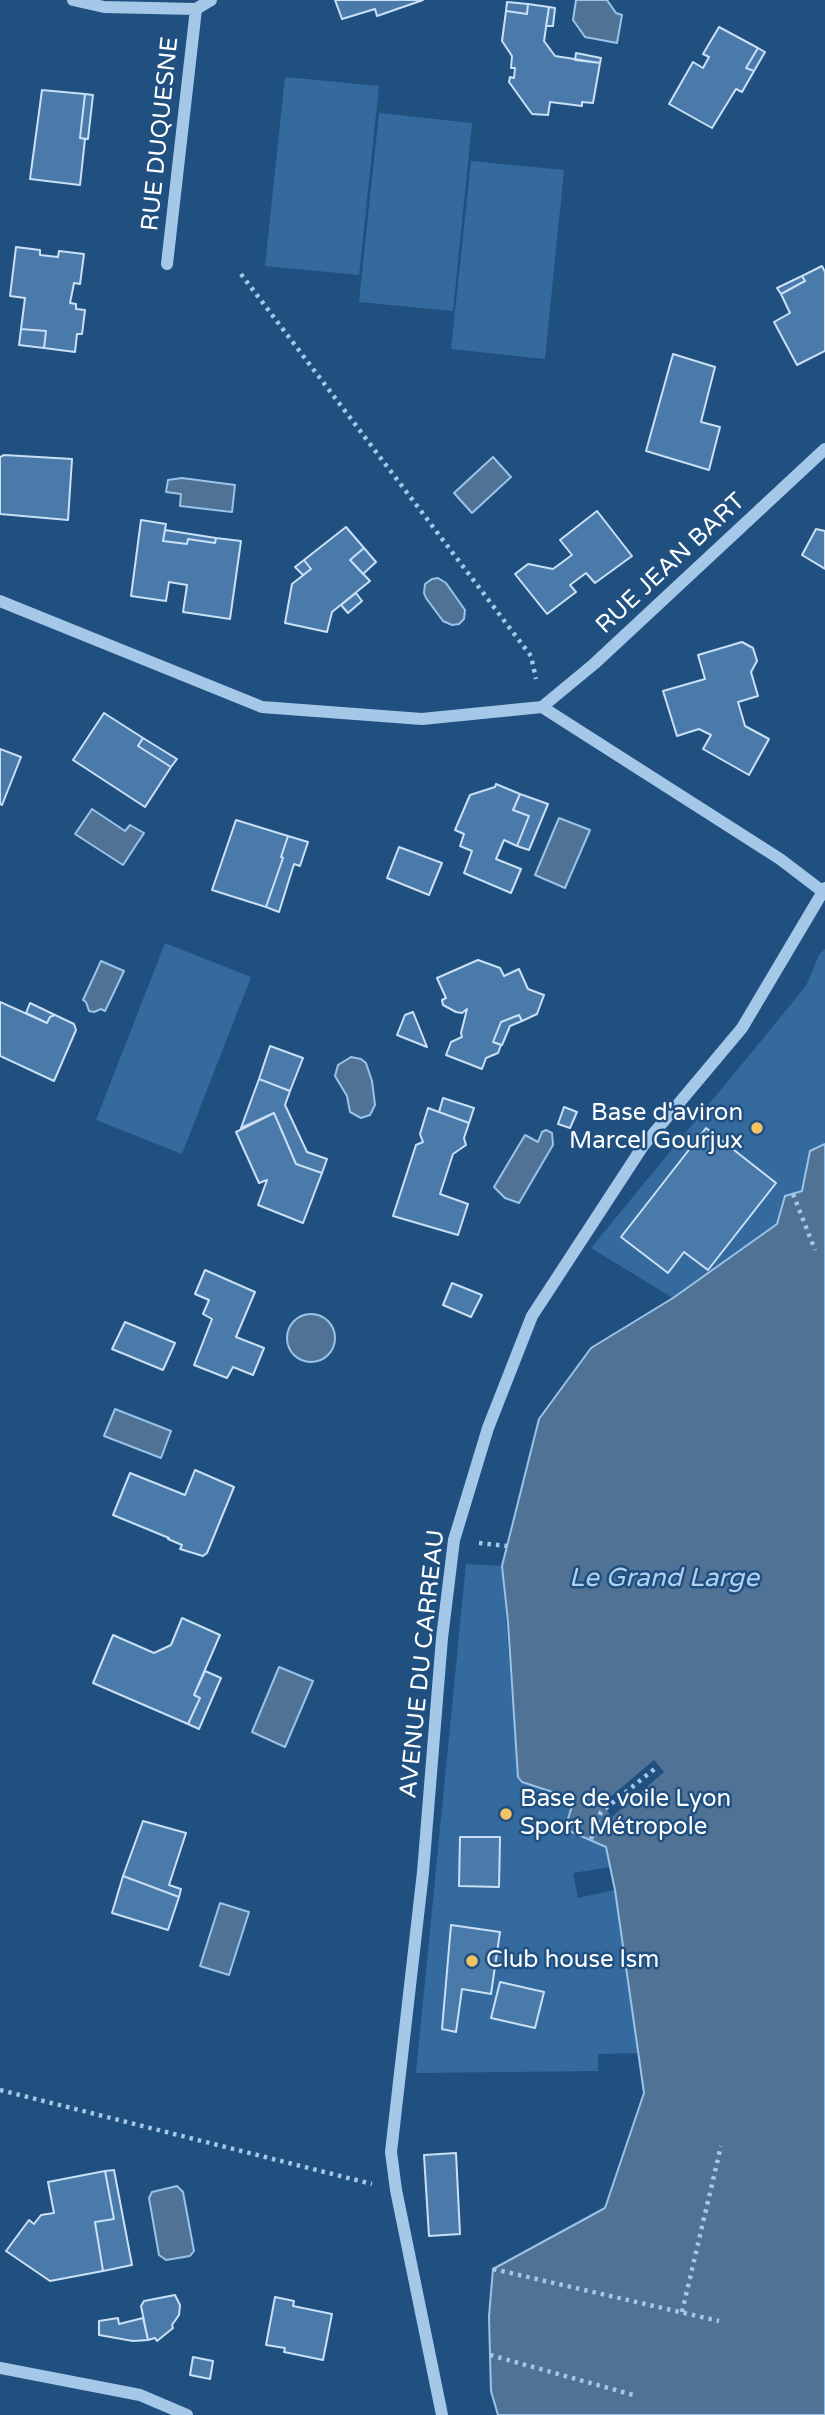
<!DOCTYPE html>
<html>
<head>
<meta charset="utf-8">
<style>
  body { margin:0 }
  canvas { display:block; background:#205080 }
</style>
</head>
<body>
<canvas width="825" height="2415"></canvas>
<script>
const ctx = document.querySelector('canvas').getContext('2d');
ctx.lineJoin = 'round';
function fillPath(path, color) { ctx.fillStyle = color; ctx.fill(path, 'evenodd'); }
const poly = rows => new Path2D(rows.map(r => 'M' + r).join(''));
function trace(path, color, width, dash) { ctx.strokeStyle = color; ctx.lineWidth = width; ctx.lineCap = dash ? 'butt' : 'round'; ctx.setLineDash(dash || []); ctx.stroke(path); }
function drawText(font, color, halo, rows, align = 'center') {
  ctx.font = font + ' "Varela Round",sans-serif'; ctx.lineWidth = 5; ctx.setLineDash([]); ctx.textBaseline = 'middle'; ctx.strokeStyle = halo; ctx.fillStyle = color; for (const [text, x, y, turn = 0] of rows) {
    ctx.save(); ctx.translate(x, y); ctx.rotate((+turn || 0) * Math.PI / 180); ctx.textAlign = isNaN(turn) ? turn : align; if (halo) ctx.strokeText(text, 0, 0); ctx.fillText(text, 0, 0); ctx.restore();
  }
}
fillPath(poly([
  [285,77,379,86,359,275,265,266],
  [379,113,472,123,453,311,359,302],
  [471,161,564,170,545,359,451,349],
  [165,943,251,977,182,1154,96,1120],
  [825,949,825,1144,810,1151,802,1192,785,1196,777,1224,673,1298,591,1248,806,986,819,955],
  [466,1564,502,1566,518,1776,574,1799,565,1829,606,1846,610,1867,573,1873,578,1898,615,1890,646,2053,598,2054,598,2071,416,2073]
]), '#346a9e');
const water = poly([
  [576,0,607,0,616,13,622,15,617,43,585,37,573,20,576,0],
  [493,457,511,477,472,513,454,493,493,457],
  [182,478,235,485,232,512,180,506,181,494,166,492,168,480,182,478],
  [438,578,446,583,465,610,464,619,459,624,452,625,443,621,426,598,424,593,425,584,432,579,438,578],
  [92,809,125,831,130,825,144,833,123,865,75,834,92,809],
  [559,818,590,830,565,888,535,875,559,818],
  [101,961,124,971,105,1011,101,1009,94,1012,89,1011,86,1002,83,1000,101,961],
  [351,1057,361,1059,366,1063,372,1081,375,1105,370,1115,361,1118,350,1112,347,1096,335,1076,338,1065,351,1057],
  [546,1130,552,1133,553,1145,519,1203,505,1198,494,1187,525,1135,538,1142,542,1132,546,1130],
  [825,1144,825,2415,498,2415,491,2391,490,2355,489,2316,493,2269,605,2208,644,2093,615,1890,606,1847,565,1829,574,1799,522,1782,518,1777,508,1622,502,1566,539,1419,591,1348,673,1298,777,1224,785,1196,802,1191,810,1151,825,1144],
  '287 1338a24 24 0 1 1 48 0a24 24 0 1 1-48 0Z',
  [115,1409,171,1431,161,1458,104,1436,115,1409],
  [279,1667,313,1681,285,1747,252,1732,279,1667],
  [220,1903,249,1912,229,1975,200,1966,220,1903],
  [177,2186,183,2192,194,2251,190,2256,166,2260,159,2255,149,2198,152,2192,177,2186]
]);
fillPath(water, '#4f7295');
trace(water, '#99c3e9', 2);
fillPath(poly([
  [654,1760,664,1772,612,1817,602,1804]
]), '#205080');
const building = poly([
  [335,0,423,0,377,16,375,9,342,19,335,0],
  [507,2,528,4,527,14,506,11,507,2],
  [528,4,549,7,544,41,555,56,600,63,593,103,582,102,582,106,550,102,548,115,532,114,509,82,510,77,514,78,515,68,511,68,512,56,502,41,506,11,527,14,528,4],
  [549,7,555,8,553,26,546,26,549,7],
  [719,27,758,48,746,68,754,71,742,92,736,89,712,128,669,104,693,62,703,68,709,57,703,54,719,27],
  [758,48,765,52,754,71,746,68,758,48],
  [576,53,601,58,600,63,575,60,576,53],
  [42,90,85,94,80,138,85,139,80,185,30,179,42,90],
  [85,94,93,95,88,139,80,138,85,94],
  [16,247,40,250,40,255,58,257,59,251,84,254,80,284,74,283,70,303,76,304,76,309,85,310,82,334,77,334,75,352,44,348,46,331,21,329,25,298,10,296,16,247],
  [822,266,825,272,825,351,797,365,774,322,790,313,781,294,805,281,802,276,822,266],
  [802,276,805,281,781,294,777,288,802,276],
  [21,329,46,331,44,348,19,345,21,329],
  [673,354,715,367,701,422,720,427,709,470,646,451,673,354],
  [4,455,72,459,68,520,0,514,0,457,4,455],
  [597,511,632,556,595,583,586,573,570,585,576,592,547,614,515,574,528,564,553,569,572,555,560,540,597,511],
  [141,520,166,524,163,541,187,544,188,539,215,543,216,538,241,541,230,619,183,612,187,585,169,582,166,601,131,596,141,520],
  [346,527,364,548,350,560,370,581,332,612,327,632,285,623,292,584,311,569,304,560,346,527],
  [816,529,825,531,825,569,802,555,816,529],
  [165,530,216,538,215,543,188,539,187,544,163,541,165,530],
  [364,548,376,562,363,574,350,560,364,548],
  [304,560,311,569,303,575,295,567,304,560],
  [356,593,362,601,348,613,341,605,356,593],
  [742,642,753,648,757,661,751,672,758,696,738,702,745,726,769,739,749,775,703,749,711,735,699,729,677,736,663,691,705,679,698,655,742,642],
  [104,713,143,738,138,746,171,767,145,807,73,760,104,713],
  [143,738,177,759,171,767,138,746,143,738],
  [0,749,21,757,2,805,0,804,0,749],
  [496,784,520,794,513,810,529,816,517,846,504,840,496,859,521,869,511,893,464,873,472,851,460,846,464,834,455,830,470,795,495,787,496,784],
  [520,794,548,804,529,850,517,846,529,816,513,810,520,794],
  [236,820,288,836,281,857,283,858,266,907,212,890,236,820],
  [288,836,308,842,300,866,294,864,279,912,266,907,283,858,281,857,288,836],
  [399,847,442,863,429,895,387,878,399,847],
  [478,960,500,968,504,976,519,969,528,989,544,995,537,1014,522,1021,519,1015,501,1022,493,1042,501,1045,498,1053,486,1058,482,1069,446,1055,451,1042,462,1037,461,1033,467,1009,462,1013,456,1012,443,1005,442,1000,446,998,437,978,478,960],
  [0,1002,47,1023,50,1017,55,1015,74,1024,76,1030,54,1081,0,1056,0,1002],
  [30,1003,55,1015,50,1017,47,1023,26,1013,30,1003],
  [413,1012,427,1047,397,1035,405,1015,413,1012],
  [519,1015,522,1021,510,1026,502,1045,493,1042,501,1022,519,1015],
  [270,1046,303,1058,290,1091,259,1079,270,1046],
  [259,1079,290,1091,285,1105,307,1152,327,1159,322,1173,296,1164,274,1113,241,1128,259,1079],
  [443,1098,474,1108,469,1123,439,1112,443,1098],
  [564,1107,577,1112,570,1128,558,1124,564,1107],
  [428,1108,469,1123,464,1138,466,1145,453,1154,440,1194,468,1204,458,1235,393,1216,416,1145,423,1142,420,1134,428,1108],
  [274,1113,296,1164,322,1173,303,1223,258,1205,267,1180,259,1183,236,1132,274,1113],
  [706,1128,776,1183,708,1270,684,1252,668,1273,621,1237,706,1128],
  [205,1270,255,1292,236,1337,264,1348,253,1375,233,1367,227,1378,194,1365,212,1319,203,1314,209,1300,195,1294,205,1270],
  [452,1283,482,1295,471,1317,443,1305,452,1283],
  [125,1322,175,1343,163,1370,112,1349,125,1322],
  [195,1470,234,1487,207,1553,203,1556,180,1549,182,1545,168,1539,169,1538,113,1515,130,1473,185,1495,195,1470],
  [182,1618,220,1635,194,1695,200,1698,188,1724,93,1683,113,1635,154,1653,171,1645,182,1618],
  [205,1671,221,1678,199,1729,188,1724,200,1698,194,1695,205,1671],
  [143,1821,186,1833,169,1885,181,1889,179,1897,123,1876,143,1821],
  [460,1837,500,1837,499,1887,459,1886,460,1837],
  [123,1876,179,1897,168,1930,112,1913,123,1876],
  [451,1925,500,1932,491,1994,462,1989,456,2032,442,2029,451,1925],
  [500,1982,544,1992,535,2028,491,2018,500,1982],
  [456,2153,460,2234,429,2236,424,2155,456,2153],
  [114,2170,132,2265,103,2271,95,2222,114,2219,105,2171,114,2170],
  [105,2171,114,2219,95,2222,103,2271,50,2281,6,2251,29,2220,34,2224,41,2215,54,2213,48,2182,105,2171],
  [175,2295,180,2305,179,2315,172,2325,173,2328,157,2341,155,2338,148,2340,141,2306,144,2301,175,2295],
  [275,2297,294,2301,293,2306,332,2314,323,2360,284,2352,285,2348,266,2345,275,2297],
  [118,2318,119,2324,143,2318,148,2340,133,2341,99,2335,99,2321,118,2318],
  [193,2357,213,2361,210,2379,190,2375,193,2357]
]);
fillPath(building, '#497aa9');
trace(building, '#c9e0f6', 2);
trace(poly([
  [241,274,531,656,536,679],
  [793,1194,815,1250],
  [479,1543,507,1546],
  [591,1839,601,1812,657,1767],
  [0,2090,372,2184],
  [493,2269,719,2321],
  [682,2312,721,2146],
  [490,2355,637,2396]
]), '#a5c7e8', 4.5, [3.5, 5]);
trace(poly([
  [73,0,104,7,196,9,211,0],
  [167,264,196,9],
  [0,601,262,707,422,719,542,707,780,859,822,891],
  [542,707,594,664,825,449],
  [0,2368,140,2395,187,2415],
  [442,2415,396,2190,391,2152,423,1872,442,1638,454,1540,488,1428,532,1316,643,1146,742,1028,825,888]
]), '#a5c7e8', 12);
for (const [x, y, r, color] of [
  [757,1128,7,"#f5c266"],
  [506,1814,7,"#f5c266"],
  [472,1961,7,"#f5c266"]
]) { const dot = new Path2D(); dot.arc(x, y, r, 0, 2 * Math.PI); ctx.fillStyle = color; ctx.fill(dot); trace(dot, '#205080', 2.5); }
drawText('24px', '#fff', '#205080', [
  ["RUE DUQUESNE",161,134,-84],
  ["RUE JEAN BART",671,564,-43],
  ["AVENUE DU CARREAU",423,1664,-84]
]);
drawText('24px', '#fff', '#205080', [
  ["Base d'aviron",743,1114,"right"],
  ["Marcel Gourjux",743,1142,"right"],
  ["Base de voile Lyon",520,1800],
  ["Sport Métropole",520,1828],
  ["Club house lsm",486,1961]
], 'left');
drawText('italic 26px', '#b0d1ef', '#205080', [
  ["Le Grand Large",664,1579]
]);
</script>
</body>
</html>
